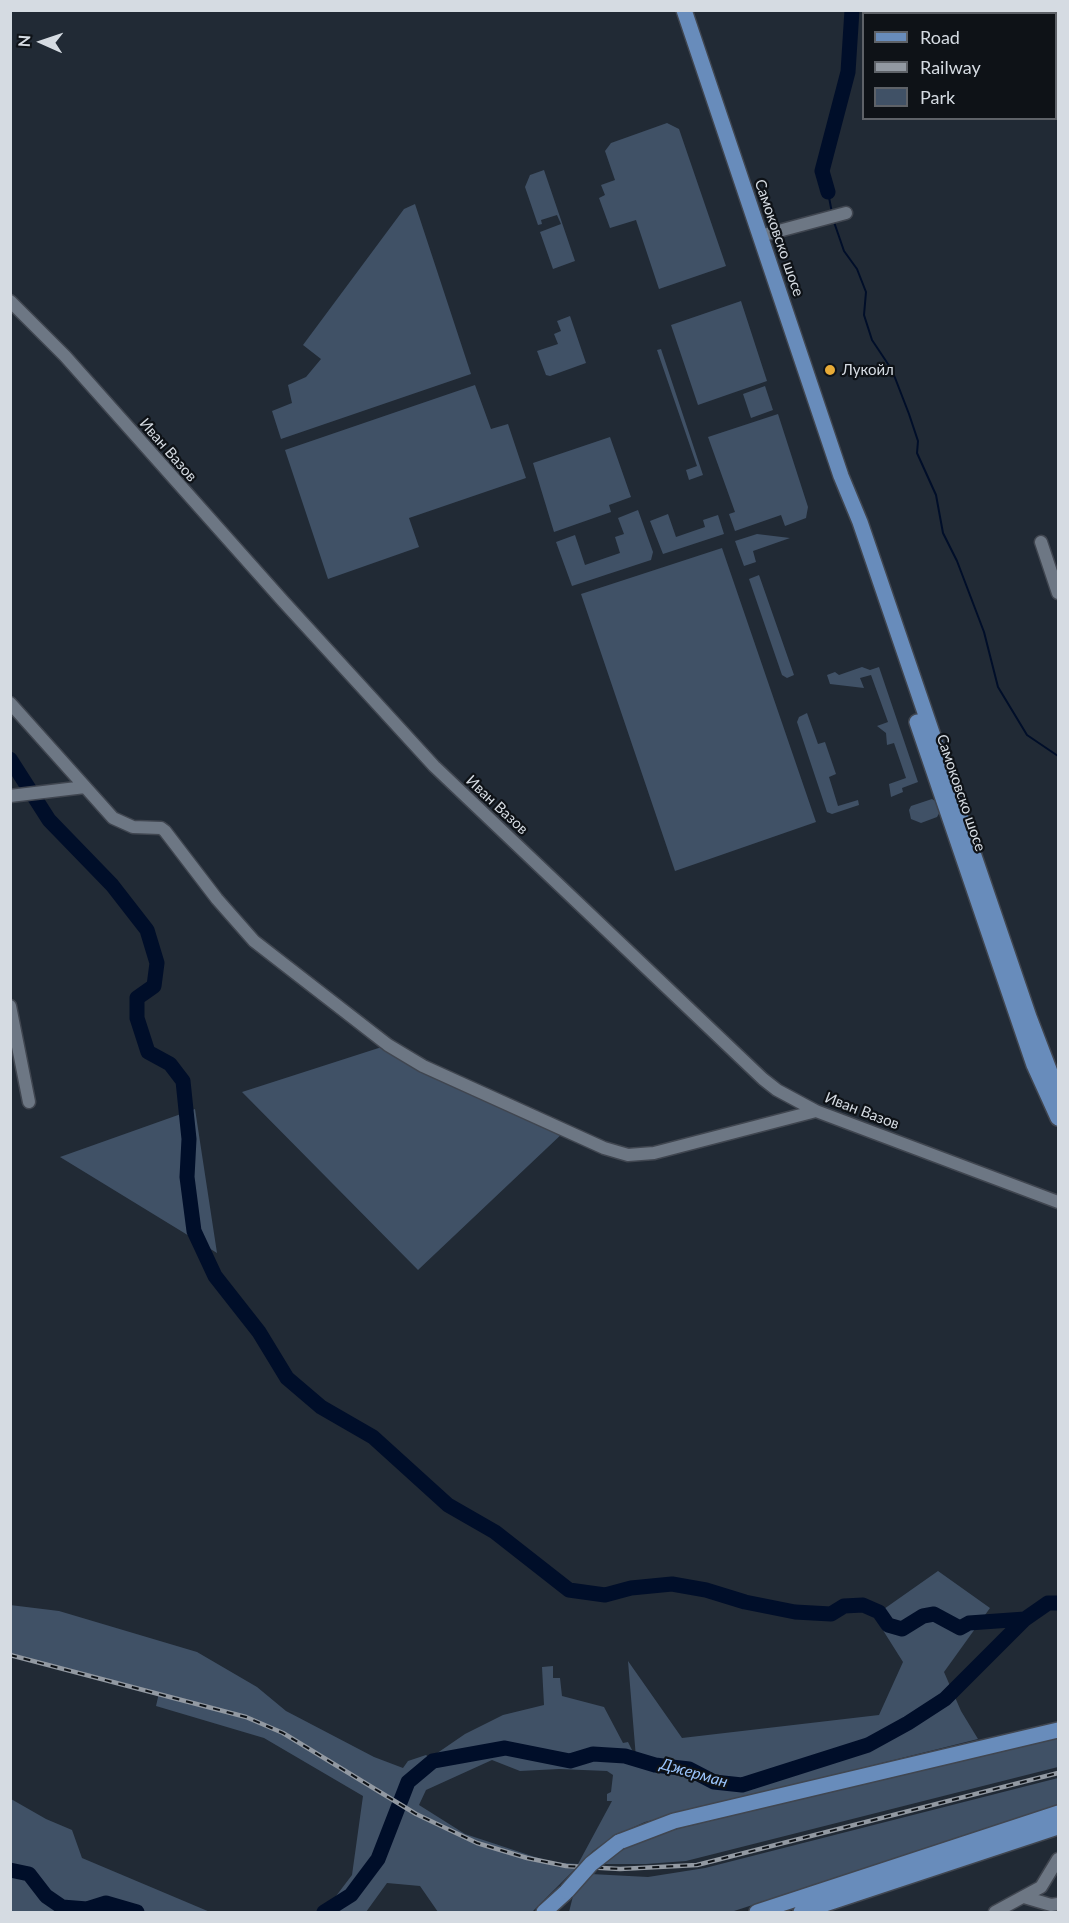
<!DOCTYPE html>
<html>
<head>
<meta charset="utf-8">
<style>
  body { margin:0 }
  #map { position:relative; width:1069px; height:1923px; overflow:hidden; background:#212a35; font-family:Lato,sans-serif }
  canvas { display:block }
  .frame { position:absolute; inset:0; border:12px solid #d5dbe2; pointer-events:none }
  .legend { position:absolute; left:862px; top:12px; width:195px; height:108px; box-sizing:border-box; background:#0e1217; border:2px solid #5e6268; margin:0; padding:8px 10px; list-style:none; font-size:18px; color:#d5dbe2 }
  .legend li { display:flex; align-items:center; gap:12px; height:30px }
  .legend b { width:30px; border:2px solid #5e6268 }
  .north { position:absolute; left:12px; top:12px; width:60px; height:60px; -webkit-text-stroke:4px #0e1217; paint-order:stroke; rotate:273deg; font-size:16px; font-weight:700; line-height:24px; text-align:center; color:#d5dbe2 }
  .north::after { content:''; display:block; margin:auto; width:21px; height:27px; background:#d5dbe2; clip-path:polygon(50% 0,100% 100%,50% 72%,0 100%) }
</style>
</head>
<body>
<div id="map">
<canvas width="1069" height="1923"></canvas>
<div class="frame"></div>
<ul class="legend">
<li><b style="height:8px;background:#688cbb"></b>Road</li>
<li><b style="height:8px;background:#9299a2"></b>Railway</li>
<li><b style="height:16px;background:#405166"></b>Park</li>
</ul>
<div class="north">N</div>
</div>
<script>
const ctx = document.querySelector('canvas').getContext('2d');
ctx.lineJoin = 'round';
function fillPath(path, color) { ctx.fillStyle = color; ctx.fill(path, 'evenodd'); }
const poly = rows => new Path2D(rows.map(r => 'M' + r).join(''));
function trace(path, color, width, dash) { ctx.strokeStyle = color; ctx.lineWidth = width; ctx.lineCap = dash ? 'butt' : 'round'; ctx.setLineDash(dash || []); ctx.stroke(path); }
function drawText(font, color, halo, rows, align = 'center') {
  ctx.font = font + ' Lato,sans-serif'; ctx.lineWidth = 4.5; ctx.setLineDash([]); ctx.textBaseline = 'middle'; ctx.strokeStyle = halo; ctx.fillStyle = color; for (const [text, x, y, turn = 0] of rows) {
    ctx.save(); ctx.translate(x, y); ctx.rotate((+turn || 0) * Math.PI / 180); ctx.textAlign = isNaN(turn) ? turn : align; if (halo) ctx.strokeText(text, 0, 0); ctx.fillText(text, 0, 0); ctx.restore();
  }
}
fillPath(poly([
  [667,123,679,129,726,266,659,289,636,220,610,228,599,198,605,195,601,185,615,180,605,151,611,143],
  [544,170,575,261,553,269,540,232,561,224,557,215,541,220,542,224,538,225,525,187,530,175],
  [415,204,471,374,281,439,272,411,292,403,288,385,306,377,321,359,303,345,404,209],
  [741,301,767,381,698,405,671,325],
  [570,316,586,363,550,376,546,375,537,351,558,344,554,334,561,331,557,321],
  [661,349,703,475,689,480,686,470,697,466,657,350],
  [475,385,491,429,508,424,526,478,409,518,419,547,328,579,285,450],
  [765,386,773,410,751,418,743,394],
  [778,414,808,507,806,518,785,526,781,515,735,531,729,514,735,512,708,437],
  [610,437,631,497,609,505,611,512,554,532,533,463],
  [638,510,653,552,651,560,572,586,556,542,575,535,585,565,620,553,615,537,624,534,618,518],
  [668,514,676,537,705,527,703,520,718,515,724,534,663,554,650,521],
  [757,534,790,538,753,551,756,562,744,566,735,541],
  [722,548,816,822,675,871,581,594],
  [759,575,794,675,787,678,782,675,749,579],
  [862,667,870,670,879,667,918,782,902,788,903,792,891,797,889,784,906,778,894,743,887,745,886,733,877,726,888,722,871,675,860,678,864,688,830,684,827,675,835,672,839,675],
  [807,713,818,744,825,742,836,774,829,777,838,806,858,800,859,805,832,814,827,812,797,722,799,717],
  [932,799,937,802,941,810,937,817,921,823,911,819,909,810,911,806],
  [388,1045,565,1131,418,1270,242,1092],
  [195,1109,217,1253,60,1157],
  [938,1571,990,1608,944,1672,961,1711,978,1739,645,1822,614,1836,593,1851,532,1912,438,1912,420,1886,387,1883,366,1912,316,1912,333,1900,352,1875,363,1796,264,1738,156,1706,159,1693,11,1655,10,1605,59,1611,197,1652,257,1687,286,1711,374,1757,403,1768,408,1761,426,1755,430,1758,465,1734,503,1715,544,1705,542,1667,553,1666,553,1678,560,1678,562,1696,604,1707,623,1743,628,1742,636,1758,628,1661,682,1738,879,1715,903,1662,874,1616],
  [492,1760,520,1771,559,1769,607,1771,613,1775,611,1792,607,1794,607,1801,612,1801,578,1864,550,1862,465,1834,419,1805,426,1790],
  [1058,1737,1058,1767,686,1861,646,1864,603,1864,624,1849,652,1835],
  [1058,1778,1058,1806,731,1912,569,1912,573,1896,591,1874,648,1877,705,1868],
  [11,1799,46,1819,72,1830,82,1858,210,1912,11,1912]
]), '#405166');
trace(poly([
  [828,192,832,213],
  [834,222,844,251,857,269,866,292,864,315,872,340,892,370,909,414,918,441,917,453,936,495,943,533,957,561,984,632,998,687,1027,735,1058,756]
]), '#000e29', 2);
trace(poly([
  [828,192,822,171,848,72,852,10],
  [10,759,49,820,112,885,147,930,157,963,154,986,137,998,137,1018,148,1052,170,1064,183,1081,189,1139,187,1177,194,1231,215,1276,259,1332,287,1378,321,1407,373,1437,448,1505,495,1532,569,1590,605,1595,631,1588,672,1584,706,1590,745,1602,795,1612,831,1614,844,1606,863,1605,879,1612,888,1625,902,1629,923,1616,934,1614,960,1628,969,1623,1025,1619],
  [10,1870,29,1874,46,1896,62,1907,87,1909,106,1903,137,1912],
  [324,1912,351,1895,378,1859,408,1782,433,1761,505,1748,570,1761,593,1754,625,1756,655,1765,689,1769,714,1782,742,1785,868,1745,908,1723,945,1699,1025,1619,1048,1603,1058,1603]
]), '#000e29', 15);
const minor = poly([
  [760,236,846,213],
  [10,301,65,356,283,601,434,766,763,1079,777,1090,816,1111,1058,1202],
  [1041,542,1058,593],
  [10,703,113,818,133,827,161,828,165,831,217,899,254,941,388,1045,423,1066,604,1148,628,1155,654,1153,816,1111],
  [10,796,85,787],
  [10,1006,29,1102],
  [1024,1897,1051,1905,1058,1904],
  [995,1912,1041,1887,1058,1859]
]);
const major = poly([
  [684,10,841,476,860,522,1029,1017,1058,1093],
  [917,722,1034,1065,1058,1118],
  [619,1842,674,1821,1058,1730],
  [544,1912,565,1893],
  [757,1912,1058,1813],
  [801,1912,1058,1827]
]);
trace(minor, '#404650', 15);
trace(major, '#404650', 18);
trace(minor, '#6d7784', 12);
trace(major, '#688cbb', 15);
const rail = poly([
  [10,1655,246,1717,283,1733,416,1814,477,1843,527,1858,566,1866,620,1869,697,1865,1058,1773]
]);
trace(rail, '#9299a2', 4.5);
trace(rail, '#0e1217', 2, [7]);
const majorBridge = poly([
  [567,1891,591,1864,619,1842]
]);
trace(majorBridge, '#404650', 18, []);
trace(majorBridge, '#688cbb', 15);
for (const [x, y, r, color] of [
  [830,370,6,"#e8ab37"]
]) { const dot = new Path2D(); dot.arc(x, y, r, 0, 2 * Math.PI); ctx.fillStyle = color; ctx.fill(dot); trace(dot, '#0e1217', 2); }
drawText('15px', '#d5dbe2', '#0e1217', [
  ["Самоковско шосе",779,238,71],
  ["Иван Вазов",168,450,49],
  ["Самоковско шосе",961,793,71],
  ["Иван Вазов",497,805,43],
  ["Иван Вазов",862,1111,21]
]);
drawText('15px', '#d5dbe2', '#0e1217', [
  ["Лукойл",842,370]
], 'left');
drawText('italic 16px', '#9ac4fc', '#0e1217', [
  ["Джерман",694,1773,16]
]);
</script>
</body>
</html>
